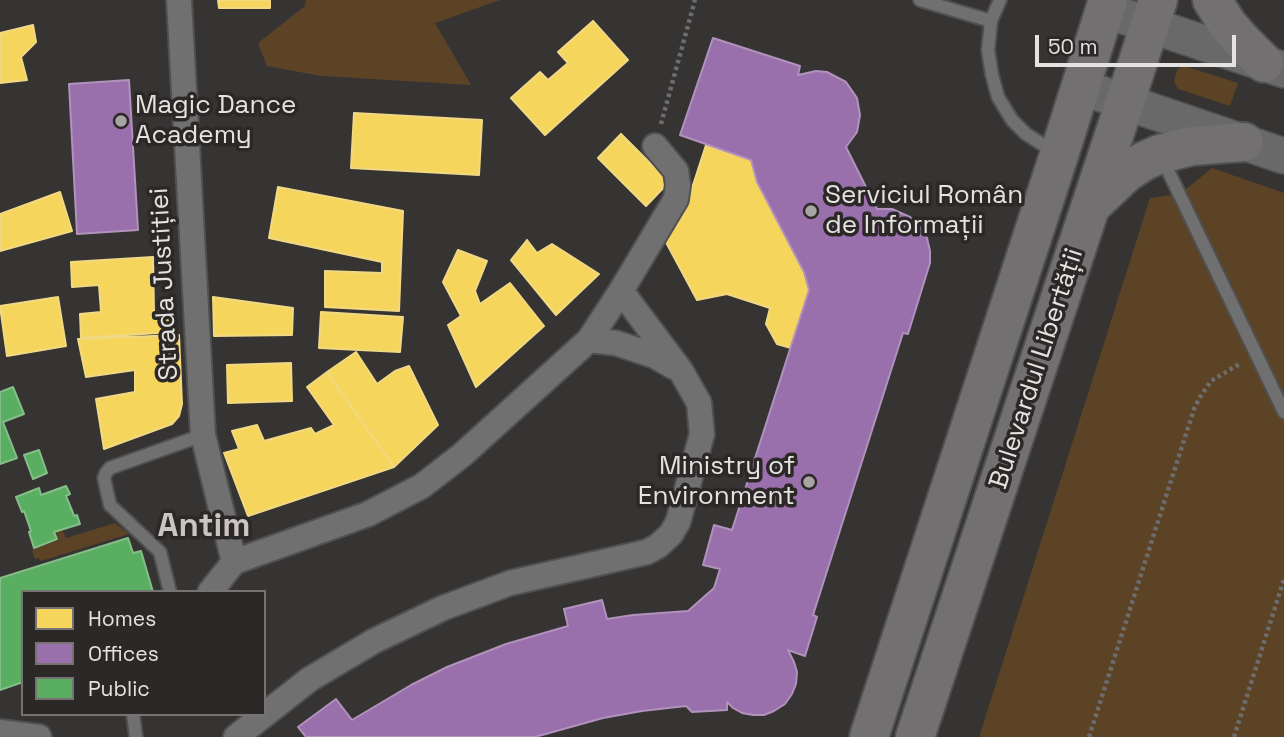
<!DOCTYPE html>
<html>
<head>
<meta charset="utf-8">
<style>
  body { margin:0 }
  #map { position:relative; width:1284px; height:737px; overflow:hidden; background:#363333; font-family:"Space Grotesk",sans-serif }
  canvas { display:block }
  .legend { position:absolute; left:21px; top:590px; width:245px; height:126px; box-sizing:border-box; background:#2d2828; border:2px solid #777372; margin:0; padding:9px 12px; list-style:none; font-size:21px; color:#e5e3e2 }
  .legend li { display:flex; align-items:center; gap:14px; height:35px }
  .legend b { width:35px; border:2px solid #777372 }
  .scale { position:absolute; left:1035px; top:35px; width:201px; height:32px; box-sizing:border-box; border:4px solid #e5e3e2; border-top:0; padding-left:9px; font-size:21px; line-height:24px; white-space:nowrap; color:#e5e3e2; -webkit-text-stroke:5px #2d2828; paint-order:stroke }
</style>
</head>
<body>
<div id="map">
<canvas width="1284" height="737"></canvas>
<ul class="legend">
<li><b style="height:19px;background:#f6d55c"></b>Homes</li>
<li><b style="height:19px;background:#9970ab"></b>Offices</li>
<li><b style="height:19px;background:#5aae61"></b>Public</li>
</ul>
<div class="scale">50 m</div>
</div>
<script>
const ctx = document.querySelector('canvas').getContext('2d');
ctx.lineJoin = 'round';
function fillPath(path, color) { ctx.fillStyle = color; ctx.fill(path, 'evenodd'); }
const poly = rows => new Path2D(rows.map(r => 'M' + r).join(''));
function trace(path, color, width, dash) { ctx.strokeStyle = color; ctx.lineWidth = width; ctx.lineCap = dash ? 'butt' : 'round'; ctx.setLineDash(dash || []); ctx.stroke(path); }
function drawText(font, color, halo, rows, align = 'center') {
  ctx.font = font + ' "Space Grotesk",sans-serif'; ctx.lineWidth = 7; ctx.setLineDash([]); ctx.textBaseline = 'middle'; ctx.strokeStyle = halo; ctx.fillStyle = color; for (const [text, x, y, turn = 0] of rows) {
    ctx.save(); ctx.translate(x, y); ctx.rotate((+turn || 0) * Math.PI / 180); ctx.textAlign = isNaN(turn) ? turn : align; if (halo) ctx.strokeText(text, 0, 0); ctx.fillText(text, 0, 0); ctx.restore();
  }
}
fillPath(poly([
  [306,0,500,0,435,23,471,85,321,76,267,66,258,43,305,6],
  [1184,66,1238,83,1230,106,1178,89,1174,82,1175,76,1178,69],
  [1212,168,1284,193,1284,737,979,737,1150,198,1180,194],
  [115,523,129,534,41,561,39,558,35,559,32,550,59,540,56,532,62,530,66,538]
]), '#5c4325');
const homes = poly([
  [218,0,270,0,270,8,219,8,218,0],
  [593,21,628,60,545,135,511,98,540,72,548,80,568,63,558,52,593,21],
  [33,25,36,42,21,57,27,80,0,83,0,33,33,25],
  [354,113,482,120,479,175,351,168,354,113],
  [621,134,669,182,646,206,598,158,621,134],
  [706,145,751,160,757,182,804,272,809,290,791,348,777,344,766,324,770,308,727,294,697,300,661,233,683,216,706,145],
  [278,187,403,211,399,311,325,307,325,271,382,273,382,262,269,238,278,187],
  [60,192,72,231,0,251,0,214,60,192],
  [527,240,537,253,552,244,599,274,556,315,511,260,527,240],
  [458,250,487,261,475,291,480,304,510,283,544,326,476,387,448,325,461,316,443,282,458,250],
  [153,257,154,313,173,311,173,332,81,338,80,314,101,312,99,285,72,287,71,262,153,257],
  [58,297,66,346,7,356,0,306,58,297],
  [213,297,293,308,292,335,214,336,213,297],
  [321,312,403,317,400,352,319,348,321,312],
  [179,335,182,404,179,416,172,424,104,449,96,399,135,392,135,370,86,377,78,339,179,335],
  [356,352,377,384,395,371,409,366,438,425,394,467,327,372,356,352],
  [291,363,292,401,228,403,227,365,291,363],
  [327,372,394,467,248,516,224,453,239,449,232,431,257,425,264,441,311,428,315,434,334,425,307,387,327,372]
]);
fillPath(homes, '#f6d55c');
trace(homes, '#f1d984', 2);
const offices = poly([
  [713,38,800,66,798,75,816,71,827,72,846,82,857,98,860,115,857,132,846,147,877,209,892,209,910,217,920,227,927,238,930,251,930,263,908,334,903,333,813,615,817,617,805,656,788,650,794,662,797,672,796,684,792,694,785,704,774,711,764,715,753,715,742,713,733,708,727,702,727,710,692,712,686,706,642,711,603,718,535,737,306,737,298,727,336,699,352,720,411,685,447,667,506,644,568,626,564,609,602,600,607,619,633,615,688,611,714,588,720,569,703,565,714,525,732,530,809,290,804,272,757,182,751,160,680,135,713,38],
  [129,80,138,230,77,234,69,84,129,80]
]);
fillPath(offices, '#9970ab');
trace(offices, '#b092bc', 2);
const public = poly([
  [13,387,24,414,3,422,17,458,0,464,0,392,13,387],
  [39,450,47,473,33,479,24,455,39,450],
  [66,486,70,494,66,496,73,513,74,516,77,515,80,524,54,532,57,539,34,548,29,532,31,531,24,511,22,512,16,497,39,488,41,495,66,486],
  [128,538,133,553,141,551,153,592,23,592,23,682,0,690,0,578,128,538]
]);
fillPath(public, '#5aae61');
trace(public, '#84be88', 2);
const lane = poly([
  [920,0,991,21],
  [1000,0,991,21,988,50,992,75,998,97,1012,120,1026,134,1056,153],
  [1161,156,1284,412],
  [170,592,160,552,110,505,104,478,106,473,110,468,203,435],
  [133,714,136,737]
]);
const street = poly([
  [179,0,203,435,234,562],
  [589,340,621,291],
  [210,592,234,562,368,514,422,486,462,455,589,340,616,343,655,356,674,367],
  [0,732,39,737],
  [236,737,310,679,374,641,443,608,510,583,647,552,658,546,671,534,678,522,702,434,699,403,681,371,621,291,676,199,678,185,676,171,655,146]
]);
const secondary = poly([
  [1105,10,1284,70],
  [1081,87,1284,156]
]);
const primary = poly([
  [1212,0,1228,25,1242,41,1264,63],
  [1092,205,1127,172,1144,161,1160,154,1192,146,1244,142],
  [869,737,1059,155,1108,0],
  [915,737,1125,102,1158,0]
]);
trace(lane, '#515050', 16);
trace(street, '#515050', 28);
trace(secondary, '#515050', 38);
trace(primary, '#515050', 42);
trace(poly([
  [661,124,695,0],
  [1089,737,1194,409,1200,397,1211,381,1241,363],
  [1234,737,1284,579]
]), '#6d6d6d', 4.5, [3.5, 3.5]);
trace(lane, '#717070', 12);
trace(street, '#717070', 24);
trace(secondary, '#6a6969', 35);
trace(primary, '#727070', 38);
for (const [x, y, r, color] of [
  [121,121,7,"#a8a5a5"],
  [811,211,7,"#a8a5a5"],
  [809,482,7,"#a8a5a5"]
]) { const dot = new Path2D(); dot.arc(x, y, r, 0, 2 * Math.PI); ctx.fillStyle = color; ctx.fill(dot); trace(dot, '#2d2828', 2.5); }
drawText('26px', '#e5e3e2', '#2d2828', [
  ["Magic Dance",135,106],
  ["Academy",135,136],
  ["Serviciul Român",825,196],
  ["de Informații",825,226],
  ["Ministry of",795,467,"right"],
  ["Environment",795,497,"right"]
], 'left');
drawText('26px', '#e5e3e2', '#2d2828', [
  ["Strada Justiției",165,284,-93],
  ["Bulevardul Libertății",1037,369,-72]
]);
drawText('bold 33px', '#cac4c4', '#2d2828', [
  ["Antim",204,527]
]);
</script>
</body>
</html>
